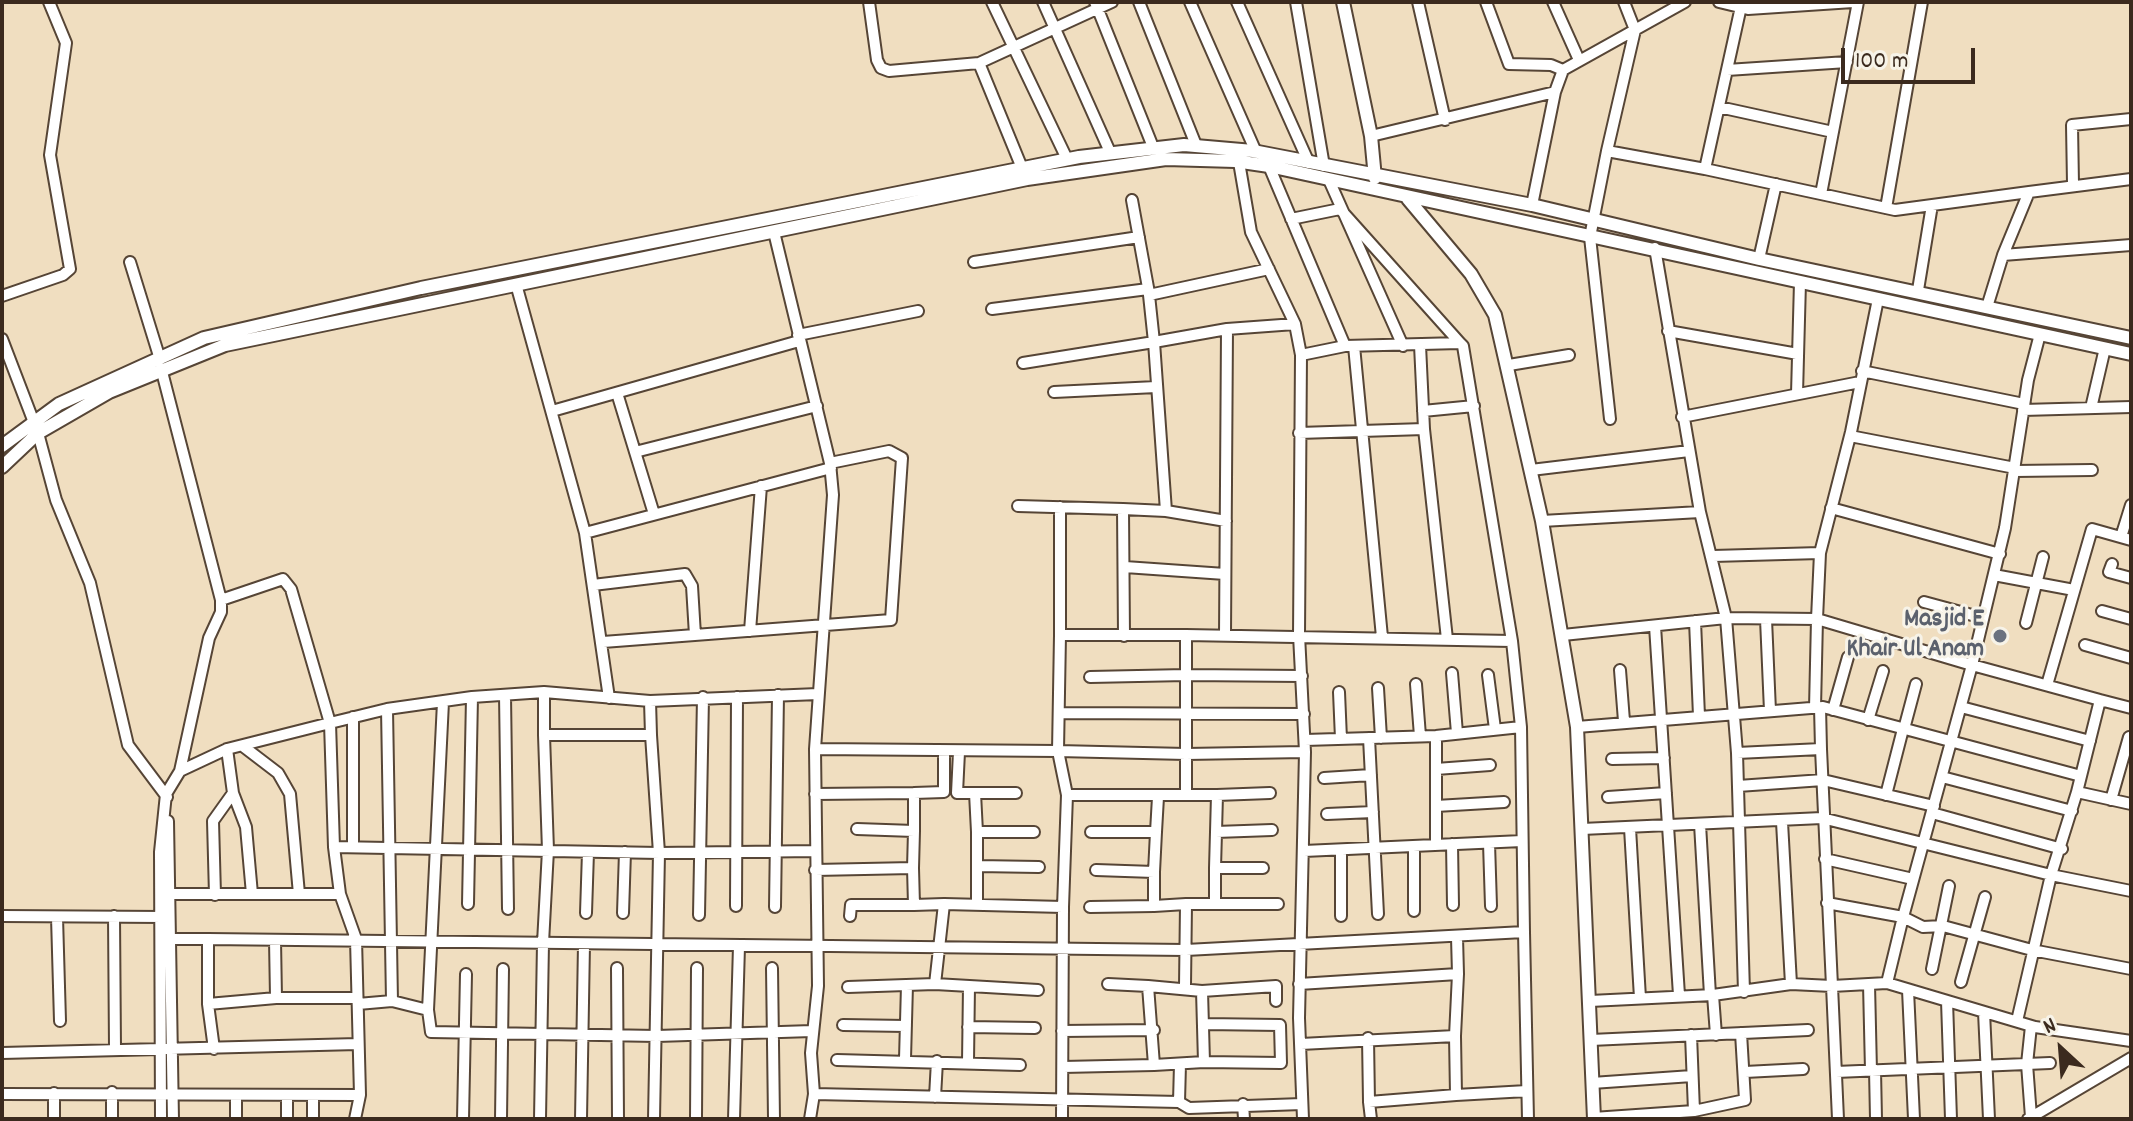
<!DOCTYPE html>
<html>
<head>
<meta charset="utf-8">
<style>
  body { margin:0 }
  #map { position:relative; width:2133px; height:1121px; overflow:hidden; background:#f0dec0; font-family:Dekko,sans-serif }
  canvas { display:block }
  .frame { position:absolute; inset:0; border:4px solid #3b2a1e; pointer-events:none }
  .north { position:absolute; left:2021px; top:1009px; width:80px; height:80px; -webkit-text-stroke:6px #f7f3e8; paint-order:stroke; rotate:334deg; font-size:22px; font-weight:700; line-height:32px; text-align:center; color:#3b2a1e }
  .north::after { content:''; display:block; margin:auto; width:28px; height:36px; background:#3b2a1e; clip-path:polygon(50% 0,100% 100%,50% 72%,0 100%) }
  .scale { position:absolute; left:1841px; top:48px; width:134px; height:36px; box-sizing:border-box; border:4px solid #3b2a1e; border-top:0; padding-left:10px; font-size:24px; line-height:28px; white-space:nowrap; color:#3b2a1e; -webkit-text-stroke:6px #f7f3e8; paint-order:stroke }
</style>
</head>
<body>
<div id="map">
<canvas width="2133" height="1121"></canvas>
<div class="frame"></div>
<div class="north">N</div>
<div class="scale">100 m</div>
</div>
<script>
const ctx = document.querySelector('canvas').getContext('2d');
ctx.lineJoin = 'round';
const poly = rows => new Path2D(rows.map(r => 'M' + r).join(''));
function trace(path, color, width, dash) { ctx.strokeStyle = color; ctx.lineWidth = width; ctx.lineCap = dash ? 'butt' : 'round'; ctx.setLineDash(dash || []); ctx.stroke(path); }
function drawText(font, color, halo, rows, align = 'center') {
  ctx.font = font + ' Dekko,sans-serif'; ctx.lineWidth = 6; ctx.setLineDash([]); ctx.textBaseline = 'middle'; ctx.strokeStyle = halo; ctx.fillStyle = color; for (const [text, x, y, turn = 0] of rows) {
    ctx.save(); ctx.translate(x, y); ctx.rotate((+turn || 0) * Math.PI / 180); ctx.textAlign = isNaN(turn) ? turn : align; if (halo) ctx.strokeText(text, 0, 0); ctx.fillText(text, 0, 0); ctx.restore();
  }
}
const minor = poly([
  [869,2,877,60,881,68,889,71,979,63,1112,2],
  [992,2,1067,159],
  [1043,2,1110,152],
  [1095,2,1153,147],
  [1139,2,1196,145],
  [1190,2,1256,152],
  [1237,2,1309,163],
  [1296,2,1324,166],
  [1418,2,1445,120],
  [1486,2,1509,64,1551,65,1563,70],
  [1553,2,1579,60],
  [1719,2,1748,9,1853,2],
  [979,63,1022,168],
  [1727,70,1847,62],
  [1719,107,1833,132],
  [1371,136,1555,92],
  [1607,151,1635,30,1624,2],
  [1269,166,1345,346],
  [1705,169,1895,210,2029,192],
  [1329,180,1403,346],
  [2073,184,2072,125,2131,119],
  [1821,194,1858,2],
  [1132,200,1149,293],
  [1532,205,1555,92,1563,70,1685,2],
  [1886,208,1922,2],
  [1291,219,1340,209,1460,343],
  [774,232,830,463,833,495,815,749,818,986,811,1053,814,1094,810,1119],
  [2003,255,2131,245],
  [1759,259,1776,184],
  [130,262,159,356],
  [974,262,1139,237],
  [516,284,585,533,609,698],
  [1918,290,1932,205],
  [2,296,63,275,70,269,50,155,66,43,49,2],
  [1987,307,2003,255,2029,192,2131,179],
  [992,309,1148,289],
  [1668,331,1798,354],
  [2040,334,2028,380,2005,528,1972,665,2100,700,2081,776],
  [798,335,918,311],
  [2,339,38,433,56,500,90,583,128,745,167,797],
  [1420,345,1424,429,1447,639],
  [1354,346,1382,637],
  [1301,355,1299,635,1305,752],
  [1023,363,1154,342,1149,295,1269,269],
  [1509,365,1569,355],
  [161,368,221,600],
  [1862,371,2024,404],
  [1054,392,1156,387],
  [617,393,654,514],
  [1797,394,1800,282],
  [2091,408,2105,348],
  [2023,410,2131,407],
  [552,411,799,341],
  [1423,411,1474,406],
  [1682,417,1860,382],
  [1610,419,1590,237,1607,151,1705,169,1742,2],
  [1299,433,1424,429],
  [1850,436,2015,468],
  [635,452,817,406],
  [1531,470,1689,451],
  [2015,471,2092,470],
  [1018,506,1123,509],
  [1060,507,1060,635],
  [1831,508,2000,554],
  [1226,521,1166,511,1154,342,1227,329,1295,324],
  [1542,521,1700,512,1655,248],
  [585,533,831,468],
  [2121,537,2131,505],
  [1713,556,1820,553],
  [2112,564,2109,572,2131,578],
  [1125,567,1225,574],
  [1994,575,2074,590],
  [593,585,685,574,692,586,695,635],
  [1924,602,1983,618],
  [2102,611,2131,619],
  [1766,619,1770,711],
  [1695,621,1699,716],
  [2026,623,2043,557],
  [1655,626,1679,995],
  [750,631,761,486],
  [1186,635,1512,641],
  [1225,635,1227,329],
  [1563,635,1726,618,1700,512],
  [1124,636,1123,509,1166,511],
  [603,642,891,620,902,458,889,451,830,463],
  [2085,645,2131,658],
  [1620,670,1624,721],
  [1452,673,1457,733],
  [1488,675,1495,729],
  [1416,684,1420,736],
  [2047,685,2092,529,2131,540],
  [1378,688,1381,738],
  [1339,692,1341,739],
  [505,695,508,909],
  [2100,700,2131,708],
  [650,701,651,735],
  [1961,707,2090,741],
  [387,709,392,1001],
  [1833,710,1848,657],
  [1060,713,1304,714],
  [1868,720,1883,671],
  [1577,727,1823,707,2081,776,2077,792,2131,804],
  [1904,729,1916,684],
  [544,735,544,692],
  [1369,738,1378,914],
  [1305,740,1436,736,1521,727],
  [244,747,278,773,290,794,299,894],
  [227,749,233,793,246,827,252,894],
  [815,749,1058,751,1060,635,1186,635,1186,675,1090,677],
  [1821,749,1832,986,1887,983,2035,1027,2131,1041],
  [959,752,957,793,975,793],
  [1737,753,1821,749,1820,707],
  [1612,759,1664,758],
  [1436,769,1490,765],
  [180,771,227,749,330,723,387,709,472,697,544,692,650,701,818,694],
  [1942,777,2072,811],
  [1324,778,1371,775],
  [1738,786,1823,780,1934,806],
  [914,793,944,792,944,751],
  [815,794,914,793,914,831,857,829],
  [1067,795,1217,795],
  [1186,795,1186,754,1305,752,1299,1018,1303,1119],
  [1886,795,1903,729],
  [1608,797,1666,793],
  [2111,800,2129,737],
  [1436,806,1504,802],
  [1932,813,2062,849],
  [1327,814,1373,812],
  [168,821,173,1119],
  [1782,822,1791,984],
  [1700,824,1710,995],
  [1630,828,1640,998],
  [1582,829,1822,818,2051,875,2131,891],
  [977,832,975,793,1016,793],
  [1091,832,1156,832,1158,797],
  [1216,832,1217,795,1270,793],
  [1489,843,1491,906],
  [1452,844,1453,905],
  [1436,845,1436,736],
  [353,846,353,717],
  [334,847,659,853,814,851],
  [1414,847,1414,911],
  [1304,851,1522,841],
  [1825,859,1913,879],
  [977,866,977,832,1034,832],
  [1215,868,1216,832,1272,830],
  [815,870,913,868,914,831],
  [1096,870,1154,872,1156,832],
  [171,894,340,894],
  [215,895,213,821,233,793],
  [1827,903,1903,917,1972,665,1817,619,1820,553,1851,432,1878,299],
  [468,904,472,697],
  [944,904,1063,907,1062,1119],
  [1186,904,1278,904],
  [1215,904,1215,868,1263,868],
  [914,905,944,904,935,984],
  [977,905,977,866,1039,867],
  [736,906,737,697],
  [1154,906,1186,904,1185,986],
  [775,907,778,695],
  [1063,907,1067,795,1058,751,1186,754,1186,675,1302,676],
  [1090,907,1154,906,1154,872],
  [586,913,588,852],
  [623,913,625,852],
  [699,915,703,697],
  [2,916,164,917],
  [114,916,115,1049],
  [850,916,851,905,914,905,913,868],
  [1341,916,1341,851],
  [57,917,60,1021],
  [1524,932,1528,1119],
  [170,939,208,939],
  [275,940,276,998],
  [617,968,618,1119],
  [772,968,774,1119],
  [1932,969,1949,886],
  [1961,982,1985,897],
  [1887,983,1903,917,1923,927,1943,926,2032,950,2131,969],
  [1108,984,1148,986],
  [1299,984,1458,974,1457,937],
  [1869,984,1871,1071],
  [1148,986,1202,991,1204,1062,1154,1065,1148,986],
  [848,987,935,984,1038,990],
  [1908,990,1914,1119],
  [1202,991,1276,986,1276,1001],
  [1744,992,1737,753,1726,618,1817,619,1815,708],
  [1713,995,1716,1035],
  [1590,1001,1713,995,1791,984,1832,986,1838,1119],
  [1947,1001,1951,1119],
  [208,1004,276,998,357,998],
  [358,1004,392,1001,428,1010,443,702],
  [428,1010,431,1032,657,1036,812,1031],
  [1984,1012,1989,1119],
  [2017,1021,2051,875,2077,792],
  [1204,1024,1280,1025,1281,1063,1204,1062],
  [843,1025,906,1026],
  [968,1027,1035,1028],
  [1062,1031,1154,1030],
  [1691,1035,1694,1111],
  [1455,1036,1458,974],
  [1368,1038,1369,1102,1456,1095],
  [1591,1040,1808,1030],
  [1301,1044,1455,1036,1456,1095,1527,1091],
  [214,1049,208,1004,208,939,1186,950,1524,932,1521,727,1512,641,1463,346,1460,343,1345,346,1301,355,1295,324,1251,232,1239,162],
  [2,1053,358,1044],
  [905,1059,907,985],
  [837,1060,1020,1065],
  [968,1062,969,986],
  [1063,1067,1154,1065],
  [1875,1070,1876,1119],
  [1745,1072,1803,1069],
  [1836,1072,2050,1063],
  [1592,1083,1692,1076],
  [54,1093,54,1119],
  [2,1094,360,1095],
  [814,1094,1179,1102,1180,1064],
  [287,1096,287,1119],
  [313,1096,313,1119],
  [935,1097,937,1061],
  [1179,1102,1189,1108,1302,1104],
  [1369,1102,1371,1119],
  [1243,1104,1244,1119],
  [2031,1117,2027,1064,2031,1026],
  [1593,1118,1694,1111,1745,1100,1741,1033],
  [112,1119,112,1092],
  [161,1119,160,852,166,794,180,771,209,638,221,612,221,600,283,579,291,589,330,723,334,847,340,894,356,939,360,1095,355,1119],
  [236,1119,236,1095],
  [463,1119,466,974],
  [501,1119,503,969],
  [540,1119,543,943,548,850,544,735,651,735,659,853,654,1119],
  [581,1119,584,944],
  [696,1119,697,968],
  [734,1119,739,946],
  [2028,1119,2131,1058]
]);
const tertiary = poly([
  [1343,2,1371,136,1375,178],
  [1408,199,1471,274,1495,315,1542,521,1577,727,1594,1119],
  [2,446,59,404,204,338,421,288,1079,157,1184,145,1253,151,1532,205,1759,259,2131,338],
  [2,467,38,433,109,392,225,345,1027,179,1166,159,1235,161,1269,166,2131,354]
]);
trace(minor, '#564536', 14);
trace(tertiary, '#564536', 16);
trace(minor, '#fff', 10);
trace(tertiary, '#fff', 12);
for (const [x, y, r, color] of [
  [2000,636,8,"#6b7280"]
]) { const dot = new Path2D(); dot.arc(x, y, r, 0, 2 * Math.PI); ctx.fillStyle = color; ctx.fill(dot); trace(dot, '#f7f3e8', 3); }
drawText('bold 26px', '#5b616d', '#f7f3e8', [
  ["Masjid E",1984,621],
  ["Khair Ul Anam",1984,651]
], 'right');
</script>
</body>
</html>
